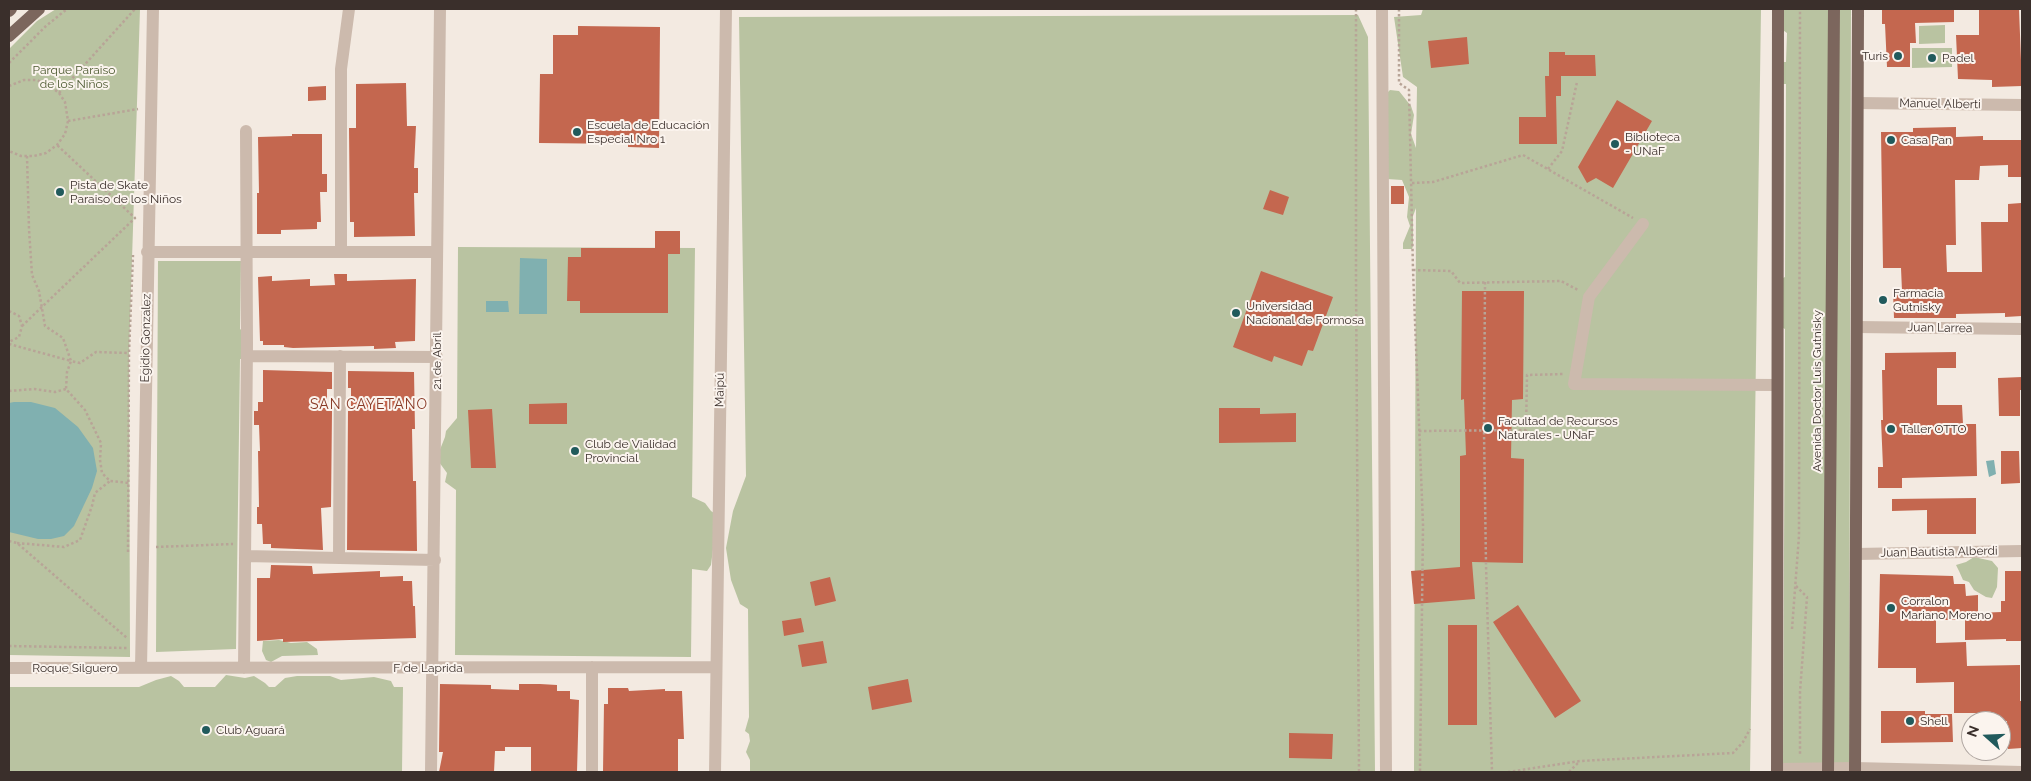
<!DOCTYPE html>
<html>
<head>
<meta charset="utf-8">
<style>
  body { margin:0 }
  #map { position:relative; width:2031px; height:781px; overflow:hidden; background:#f3eae1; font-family:Raleway,sans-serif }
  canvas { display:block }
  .frame { position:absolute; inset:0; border:10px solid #3a2f2b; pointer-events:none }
  .north { position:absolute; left:1961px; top:711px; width:50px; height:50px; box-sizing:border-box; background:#fbf4ee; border:1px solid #aea5a0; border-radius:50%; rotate:290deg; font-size:14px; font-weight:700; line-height:20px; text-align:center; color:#3a2f2b }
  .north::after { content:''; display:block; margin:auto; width:18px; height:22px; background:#215a5c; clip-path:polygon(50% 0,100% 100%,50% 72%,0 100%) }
</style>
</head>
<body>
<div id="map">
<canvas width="2031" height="781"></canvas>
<div class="frame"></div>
<div class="north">N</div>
</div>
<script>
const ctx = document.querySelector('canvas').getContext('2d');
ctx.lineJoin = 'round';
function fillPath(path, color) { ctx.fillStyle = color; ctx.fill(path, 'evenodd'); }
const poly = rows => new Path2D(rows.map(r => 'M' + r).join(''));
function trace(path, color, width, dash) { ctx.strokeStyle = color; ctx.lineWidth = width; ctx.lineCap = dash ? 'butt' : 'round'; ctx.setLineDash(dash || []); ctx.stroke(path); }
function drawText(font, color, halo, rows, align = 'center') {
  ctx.font = font + ' Raleway,sans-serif'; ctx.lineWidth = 4; ctx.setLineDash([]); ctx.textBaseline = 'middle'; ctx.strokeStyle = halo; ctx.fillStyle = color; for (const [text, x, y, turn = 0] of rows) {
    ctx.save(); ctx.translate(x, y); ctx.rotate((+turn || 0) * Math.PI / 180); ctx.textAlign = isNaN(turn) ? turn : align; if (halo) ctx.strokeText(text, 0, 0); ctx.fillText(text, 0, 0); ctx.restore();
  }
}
fillPath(poly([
  [56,9,140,9,129,353,130,657,9,655,9,49,37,21],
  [1423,9,1761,9,1750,772,1414,772,1416,208,1413,216,1413,246,1412,249,1403,249,1403,243,1410,226,1407,217,1409,197,1402,180,1387,179,1388,92,1390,90,1399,91,1411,106,1414,115,1411,134,1416,148,1417,87,1403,77,1394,17,1421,15],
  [1780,9,1851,9,1849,772,1783,772,1785,329,1783,328,1783,278,1785,277,1786,84,1783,84,1779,62,1786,62,1787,33,1780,28],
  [1358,15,1368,37,1375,772,750,772,750,760,746,752,750,741,749,734,745,731,749,717,748,609,740,604,731,580,726,548,733,511,746,476,739,17],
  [1945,25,1945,43,1919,44,1919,26],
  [1912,48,1952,48,1952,67,1912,68],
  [458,247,695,248,692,497,705,503,711,511,722,518,714,541,711,565,707,571,692,569,691,657,455,655,456,490,445,482,447,473,439,462,439,452,445,437,446,431,457,418],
  [158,261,241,261,240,329,244,332,242,359,240,359,236,649,156,652],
  [1974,557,1992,561,1998,568,1997,587,1992,598,1986,597,1974,590,1969,582,1963,580,1959,571,1956,565,1966,562],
  [279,640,291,643,307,642,317,649,318,655,282,656,271,662,266,660,262,651,263,641],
  [226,675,245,678,254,676,265,683,269,687,275,687,285,678,297,676,330,676,341,680,374,677,391,681,394,687,403,687,402,772,9,772,9,687,139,687,156,680,171,676,179,681,184,687,215,687]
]), '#b9c3a1');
fillPath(poly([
  [520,258,547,259,547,314,519,314],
  [486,301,508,301,509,312,486,312],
  [14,402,31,402,55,408,78,427,93,448,97,471,92,488,74,526,64,536,51,539,38,539,9,532,9,403],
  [1994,460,1996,474,1989,477,1986,461]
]), '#80b0b0');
fillPath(poly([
  [1882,9,1954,9,1954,22,1915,23,1916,43,1910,43,1910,67,1887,67,1885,24,1882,24],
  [2001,9,2019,9,2022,86,1992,87,1992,80,1958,79,1956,35,1979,35,1979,10,2001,10],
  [578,26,660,27,659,148,628,147,628,144,539,143,540,74,553,74,553,35,578,35],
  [1467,37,1469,64,1431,68,1428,41],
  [1549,52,1565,52,1565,55,1595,55,1596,76,1561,76,1561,96,1556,96,1557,144,1519,144,1519,117,1546,117,1545,76,1549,76],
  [406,83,407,126,416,126,414,168,418,168,418,193,414,193,415,236,354,237,354,222,350,222,349,128,356,128,356,84],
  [326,86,326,100,308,101,308,87],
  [1617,100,1652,121,1613,188,1596,178,1587,183,1578,167],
  [1956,127,1956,137,1983,136,1983,140,2022,140,2022,177,2008,177,2008,165,1980,166,1979,180,1955,180,1956,245,1946,245,1947,272,1982,272,1981,222,2008,222,2008,204,2021,203,2022,316,2005,317,2005,313,1956,314,1956,318,1894,318,1893,291,1902,291,1901,268,1883,268,1881,132,1913,132,1913,128],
  [292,134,322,134,322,174,327,174,327,192,320,192,321,222,317,222,317,229,281,230,281,234,257,234,257,193,259,193,258,137,292,136],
  [1391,186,1404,186,1404,204,1391,204],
  [1270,190,1289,197,1283,215,1263,209],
  [655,231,680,231,680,254,668,254,668,313,580,313,580,301,567,301,568,257,581,257,581,248,655,248],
  [1261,271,1333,297,1313,351,1308,350,1302,366,1274,356,1272,362,1233,347],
  [334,274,347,274,347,281,416,279,415,341,395,342,396,348,374,349,374,346,293,348,284,347,284,345,263,345,263,341,260,341,258,277,272,276,272,281,310,279,310,286,335,285],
  [1462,291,1524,291,1523,399,1512,400,1511,458,1524,459,1523,563,1472,562,1475,599,1414,604,1411,571,1460,567,1460,456,1466,455,1464,399,1461,400],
  [1956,352,1956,368,1937,368,1937,405,1962,405,1963,424,1976,424,1977,476,1902,478,1902,488,1878,488,1878,467,1883,467,1881,420,1883,420,1882,370,1885,370,1885,353],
  [263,370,332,372,332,389,327,389,327,411,332,411,331,507,321,508,323,550,271,548,271,544,263,544,262,524,257,524,257,507,259,507,258,451,260,451,259,425,254,425,254,411,258,411,258,402,263,402],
  [348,371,414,372,415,429,412,429,413,481,416,481,417,551,347,550,348,411,351,411,351,388,348,388],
  [2022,377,2022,390,2020,390,2020,416,1999,416,1998,378],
  [567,403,567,424,529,424,529,404],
  [1219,408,1260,408,1260,414,1296,413,1296,442,1219,443],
  [492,409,496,468,471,468,468,410],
  [2001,451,2019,451,2020,483,2001,484],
  [1976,498,1976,534,1927,534,1927,510,1892,511,1892,499],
  [271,565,312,566,313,574,380,571,380,577,403,576,403,581,412,581,413,606,415,606,416,638,283,642,283,639,257,641,257,578,270,578],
  [2005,571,2022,571,2022,641,2006,641,2006,639,1965,640,1965,620,1936,620,1936,643,1966,642,1967,666,2020,665,2020,701,2022,701,2022,748,2008,749,2007,721,1980,721,1980,713,1954,713,1954,682,1916,683,1916,668,1878,668,1880,574,1953,576,1954,584,1965,584,1966,596,1978,595,1978,613,2001,612,2001,601,2005,601],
  [830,577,836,601,815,606,810,582],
  [1518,605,1581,701,1555,718,1493,622],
  [801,618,804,632,784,636,782,621],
  [1448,625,1477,625,1477,725,1448,725],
  [823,641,827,663,802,667,798,645],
  [908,679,912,702,872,710,868,687],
  [440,684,491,685,491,689,519,690,519,684,540,684,557,685,557,691,570,691,570,699,579,700,577,772,531,772,531,747,505,747,505,751,495,751,494,772,439,772,443,752,439,752],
  [608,688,628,688,629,691,665,689,665,691,682,691,684,739,678,739,678,772,603,772,604,704,608,704],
  [1881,711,1925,711,1925,714,1952,714,1953,742,1881,743],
  [1289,733,1333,734,1332,759,1289,758]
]), '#c4674f');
trace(poly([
  [1356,9,1356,275,1359,772],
  [1399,9,1399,83,1409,90,1413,270,1423,525,1420,772],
  [9,63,46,26,67,9],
  [9,86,24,80,37,80,49,85,59,93,65,102,68,121,65,134,57,145,46,153,34,156,21,156,9,151],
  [59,93,135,9],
  [68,121,138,109],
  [27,156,29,229,32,275,39,291,45,326,63,338,71,361,80,363,96,352,129,353],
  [1548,169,1562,151,1577,82],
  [1412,183,1433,182,1523,155,1633,218],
  [1413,270,1451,271,1460,283,1561,281,1578,290],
  [1485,282,1484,431,1486,564,1492,772],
  [9,311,19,316,22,326,19,337,9,342],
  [22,326,135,218,57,145],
  [9,344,71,361,67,372,66,389,85,410,101,443,100,460,102,473,110,481,129,483],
  [9,391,34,389,55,392,66,389],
  [1419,431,1526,430,1527,375,1564,374],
  [9,541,17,543,127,638],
  [17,543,64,547,80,540,92,506,95,493,110,481],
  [156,547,233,544],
  [128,552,129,353,133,255],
  [1796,586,1807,597,1800,692,1800,755],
  [1792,629,1799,536,1800,9],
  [9,646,127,648],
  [1508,772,1580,761,1733,753,1743,742,1750,729],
  [1569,772,1579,762]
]), '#b8a497', 2.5, [2.5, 2.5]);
trace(poly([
  [1382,9,1386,772],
  [1858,103,2022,105],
  [1643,224,1589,297,1574,384,1777,385],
  [147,252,437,252],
  [341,252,341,69,349,9],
  [1857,327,2022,329],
  [247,356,437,357],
  [1856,554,2022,551],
  [245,556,435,560],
  [339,557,340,356],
  [9,668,715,667],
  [141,668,153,9],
  [244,668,247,344,246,131],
  [1777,769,1855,768,2022,772],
  [431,772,440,9],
  [592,772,592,667],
  [715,772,726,9]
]), '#ccbaad', 12);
trace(poly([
  [9,11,11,9],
  [9,36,39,9],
  [1777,772,1778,9],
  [1828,772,1834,9],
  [1855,772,1858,9]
]), '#7c665d', 12);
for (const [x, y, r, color] of [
  [1898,56,5,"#215a5c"],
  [1932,58,5,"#215a5c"],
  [577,132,5,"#215a5c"],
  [1891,140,5,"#215a5c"],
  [1615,144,5,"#215a5c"],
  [60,192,5,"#215a5c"],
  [1883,300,5,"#215a5c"],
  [1236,313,5,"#215a5c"],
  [1488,428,5,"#215a5c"],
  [1891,429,5,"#215a5c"],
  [575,451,5,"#215a5c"],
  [1891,608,5,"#215a5c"],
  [1910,721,5,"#215a5c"],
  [206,730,5,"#215a5c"]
]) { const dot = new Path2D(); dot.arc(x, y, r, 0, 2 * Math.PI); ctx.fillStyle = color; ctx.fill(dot); trace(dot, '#fbf4ee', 2); }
drawText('12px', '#3a2f2b', '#fbf4ee', [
  ["Turis",1888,56,"right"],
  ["Padel",1942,58],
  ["Escuela de Educación",587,125],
  ["Especial Nro 1",587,139],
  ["Biblioteca",1625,137],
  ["- UNaF",1625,151],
  ["Casa Pan",1901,140],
  ["Pista de Skate",70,185],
  ["Paraiso de los Niños",70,199],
  ["Farmacia",1893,293],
  ["Gutnisky",1893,307],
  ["Universidad",1246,306],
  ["Nacional de Formosa",1246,320],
  ["Facultad de Recursos",1498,421],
  ["Naturales - UNaF",1498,435],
  ["Taller OTTO",1901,429],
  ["Club de Vialidad",585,444],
  ["Provincial",585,458],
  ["Corralon",1901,601],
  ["Mariano Moreno",1901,615],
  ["Shell",1920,721],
  ["Club Aguará",216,730]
], 'left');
drawText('12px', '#4b582f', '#fbf4ee', [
  ["Parque Paraiso",74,70],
  ["de los Niños",74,84]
]);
drawText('12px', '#3a2f2b', '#fbf4ee', [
  ["Manuel Alberti",1940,104,1],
  ["Juan Larrea",1940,328,1],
  ["Egidio Gonzalez",146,338,-89],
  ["21 de Abril",437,361,-90],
  ["Maipú",720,390,-89],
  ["Avenida Doctor Luis Gutnisky",1817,391,-90],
  ["Juan Bautista Alberdi",1939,552,-1],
  ["Roque Silguero",75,668],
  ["F de Laprida",428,668]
]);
ctx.letterSpacing = '1px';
drawText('14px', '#883925', '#fbf4ee', [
  ["SAN CAYETANO",369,405]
]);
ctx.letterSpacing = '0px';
</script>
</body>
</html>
